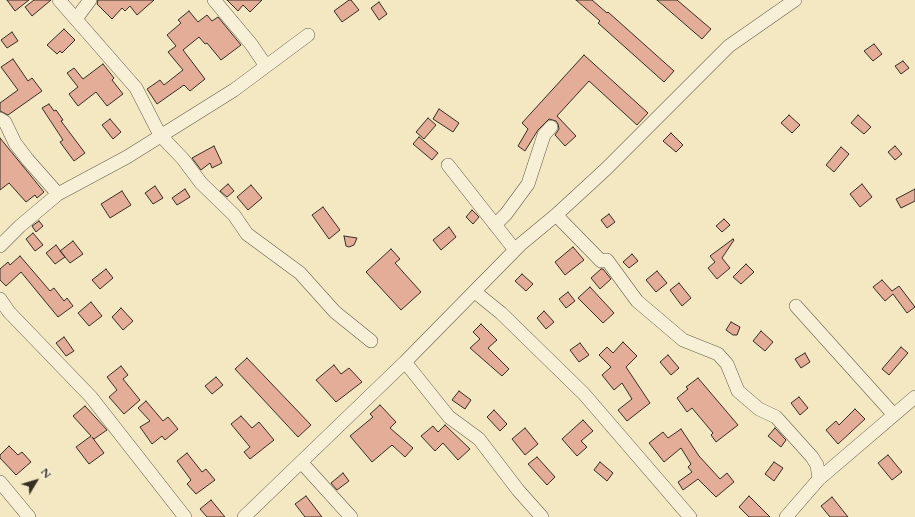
<!DOCTYPE html>
<html>
<head>
<meta charset="utf-8">
<style>
  body { margin:0 }
  #map { position:relative; width:915px; height:517px; overflow:hidden; background:#f3e8c1; font-family:Cardo,serif }
  canvas { display:block }
  .north { position:absolute; left:16px; top:461px; width:40px; height:40px; -webkit-text-stroke:3px #f7f0d7; paint-order:stroke; rotate:52deg; font-size:11px; font-weight:700; line-height:16px; text-align:center; color:#362e24 }
  .north::after { content:''; display:block; margin:auto; width:14px; height:18px; background:#362e24; clip-path:polygon(50% 0,100% 100%,50% 72%,0 100%) }
</style>
</head>
<body>
<div id="map">
<canvas width="915" height="517"></canvas>
<div class="north">N</div>
</div>
<script>
const ctx = document.querySelector('canvas').getContext('2d');
ctx.lineJoin = 'round';
function fillPath(path, color) { ctx.fillStyle = color; ctx.fill(path, 'evenodd'); }
const poly = rows => new Path2D(rows.map(r => 'M' + r).join(''));
function trace(path, color, width, dash) { ctx.strokeStyle = color; ctx.lineWidth = width; ctx.lineCap = dash ? 'butt' : 'round'; ctx.setLineDash(dash || []); ctx.stroke(path); }
const building = poly([
  [7,0,29,0,15,11,7,0],
  [34,0,51,0,32,16,25,7,34,0],
  [98,0,154,0,137,15,130,6,125,11,122,8,112,19,97,4,98,0],
  [227,0,262,0,250,12,243,5,238,11,227,0],
  [349,0,351,0,359,10,342,22,334,11,349,0],
  [576,0,592,0,607,13,608,12,674,71,664,82,598,23,600,21,576,0],
  [657,0,677,0,711,29,702,39,657,0],
  [379,2,387,14,379,20,371,8,379,2],
  [189,11,198,22,207,15,212,21,218,17,241,45,221,60,207,43,205,44,199,37,183,50,205,79,190,91,184,85,157,104,147,89,160,80,164,85,183,70,168,52,176,46,167,35,181,23,178,20,189,11],
  [64,29,75,40,62,53,60,51,57,54,47,45,64,29],
  [12,32,18,41,7,48,1,40,12,32],
  [874,44,882,54,873,61,864,51,874,44],
  [584,55,648,113,637,125,589,81,557,116,576,136,565,146,555,135,559,129,558,124,556,121,549,119,538,130,525,151,518,146,528,129,522,123,584,55],
  [13,59,28,81,32,78,42,91,8,115,0,111,0,103,18,90,1,67,13,59],
  [903,61,909,68,901,74,895,66,903,61],
  [103,64,114,78,112,80,123,94,107,106,96,92,78,106,69,94,78,87,67,73,74,68,83,79,103,64],
  [49,104,54,111,56,110,63,120,61,121,85,153,74,161,60,142,63,140,42,108,49,104],
  [439,109,459,123,453,132,433,119,439,109],
  [789,115,800,125,792,133,781,123,789,115],
  [858,115,871,127,864,134,851,123,858,115],
  [428,118,436,125,424,139,416,132,428,118],
  [110,119,121,132,113,139,102,125,110,119],
  [671,133,683,145,676,152,663,141,671,133],
  [419,137,438,153,432,160,413,144,419,137],
  [0,138,44,192,37,198,35,195,26,202,9,183,0,190,0,138],
  [214,146,222,163,212,168,210,163,201,170,192,158,214,146],
  [895,146,902,154,895,160,888,152,895,146],
  [841,147,849,154,834,172,826,165,841,147],
  [228,184,234,191,227,197,220,191,228,184],
  [862,184,872,197,860,207,850,194,862,184],
  [251,185,262,198,248,210,237,197,251,185],
  [155,186,163,198,153,204,145,193,155,186],
  [185,189,190,197,177,205,172,198,185,189],
  [915,189,915,201,901,208,896,199,915,189],
  [122,191,131,205,110,218,101,204,122,191],
  [323,207,340,230,329,239,312,215,323,207],
  [472,210,479,217,473,224,466,217,472,210],
  [609,214,615,222,607,228,601,220,609,214],
  [724,219,730,225,722,232,716,226,724,219],
  [39,221,43,226,36,232,32,226,39,221],
  [449,227,456,237,441,250,433,240,449,227],
  [33,233,43,245,35,251,26,239,33,233],
  [344,236,357,238,354,245,349,247,346,246,344,236],
  [733,239,734,240,722,258,730,268,717,279,708,268,715,262,710,256,733,239],
  [73,241,83,254,70,263,60,251,73,241],
  [56,245,65,257,55,264,46,253,56,245],
  [573,247,584,260,565,275,555,262,573,247],
  [391,249,400,259,395,263,421,292,401,310,366,272,391,249],
  [632,254,638,261,629,268,623,262,632,254],
  [20,256,50,291,54,288,64,301,67,298,73,306,58,317,21,272,6,286,0,280,0,269,8,262,10,265,20,256],
  [746,264,754,272,741,284,733,277,746,264],
  [106,269,113,278,100,289,92,280,106,269],
  [601,269,603,269,611,279,600,289,591,278,601,269],
  [657,271,667,283,656,292,646,280,657,271],
  [522,274,533,284,526,291,515,281,522,274],
  [882,280,892,291,899,286,915,307,907,313,893,294,885,301,873,287,882,280],
  [679,283,691,298,682,306,670,290,679,283],
  [590,287,614,313,603,323,578,298,590,287],
  [568,292,575,301,566,308,559,299,568,292],
  [91,302,102,316,89,326,78,313,91,302],
  [121,308,133,321,123,330,112,317,121,308],
  [544,311,554,322,546,329,537,318,544,311],
  [731,322,740,327,737,335,733,335,726,330,731,322],
  [481,324,497,340,488,348,509,369,502,376,470,348,480,339,473,332,481,324],
  [761,331,773,342,765,351,753,341,761,331],
  [64,337,74,351,66,356,56,343,64,337],
  [623,342,637,356,626,367,650,403,627,421,618,410,632,399,622,383,614,390,602,375,611,367,599,355,607,347,613,353,623,342],
  [580,343,589,355,579,362,570,350,580,343],
  [901,347,908,353,889,375,882,369,901,347],
  [805,353,810,362,801,368,795,359,805,353],
  [668,355,679,368,671,375,660,362,668,355],
  [247,358,311,425,298,437,235,369,247,358],
  [334,365,341,374,349,368,362,382,336,402,316,380,334,365],
  [121,366,128,375,123,379,140,400,124,414,109,397,117,390,107,377,121,366],
  [216,377,223,385,212,394,205,386,216,377],
  [698,378,738,425,716,442,711,435,713,433,692,408,687,412,677,398,688,389,686,387,698,378],
  [459,391,471,400,465,409,452,400,459,391],
  [799,397,808,408,800,415,791,403,799,397],
  [146,401,163,421,168,417,178,429,165,440,162,436,152,444,140,427,150,421,138,408,146,401],
  [380,405,396,422,390,428,413,448,405,457,392,445,372,462,350,436,373,417,370,414,380,405],
  [85,406,107,430,94,439,92,437,104,453,89,464,76,447,91,436,73,416,85,406],
  [855,409,865,419,838,444,826,430,836,421,839,425,855,409],
  [494,410,507,424,500,431,487,417,494,410],
  [241,416,252,428,259,422,274,440,250,459,244,452,250,447,231,424,241,416],
  [583,420,593,431,581,441,587,447,577,456,562,439,583,420],
  [445,425,470,449,458,460,443,443,435,451,421,436,433,426,438,432,445,425],
  [525,428,538,444,525,455,512,439,525,428],
  [775,428,786,440,781,447,768,436,775,428],
  [681,429,699,456,720,479,727,473,734,482,716,497,698,479,683,490,678,482,692,472,688,467,691,464,681,448,664,462,649,443,663,432,668,438,681,429],
  [9,446,18,455,22,452,31,462,16,475,0,458,0,455,9,446],
  [187,453,202,472,206,469,215,480,196,494,187,484,191,480,177,461,187,453],
  [888,455,902,472,892,480,878,463,888,455],
  [537,457,555,477,547,485,528,464,537,457],
  [600,462,613,473,607,481,594,470,600,462],
  [774,462,783,468,774,481,765,474,774,462],
  [343,473,349,481,337,490,331,483,343,473],
  [306,496,322,517,305,517,295,504,306,496],
  [749,496,770,517,749,517,739,507,749,496],
  [832,497,848,517,830,517,821,506,832,497],
  [211,500,225,517,207,517,200,509,211,500]
]);
fillPath(building, '#e3ad97');
trace(building, '#362e24', 1);
const minor = poly([
  [59,0,136,88,160,135,183,159,201,183,234,215,247,234,300,273,335,312,371,341],
  [214,0,251,44,266,66],
  [76,19,90,0],
  [0,119,5,122,15,143,28,160,58,194],
  [448,165,515,250],
  [556,215,601,261,607,260,637,301,683,340,718,354,727,364,738,391,759,409,776,417,812,457,817,465,819,479],
  [495,225,506,214,528,184,544,135,551,127],
  [0,246,20,226,58,194,127,157,234,90,308,35],
  [475,292,501,313,584,394,690,517],
  [0,299,9,312,91,397,185,517],
  [796,306,894,415],
  [405,362,449,417,479,439,518,490,542,517],
  [302,463,351,517],
  [0,482,29,517],
  [244,517,405,362,521,244,556,215,606,169,729,46,795,0],
  [786,517,819,479,915,397]
]);
trace(minor, '#655c4b', 14);
trace(minor, '#f7f0d7', 13);
</script>
</body>
</html>
